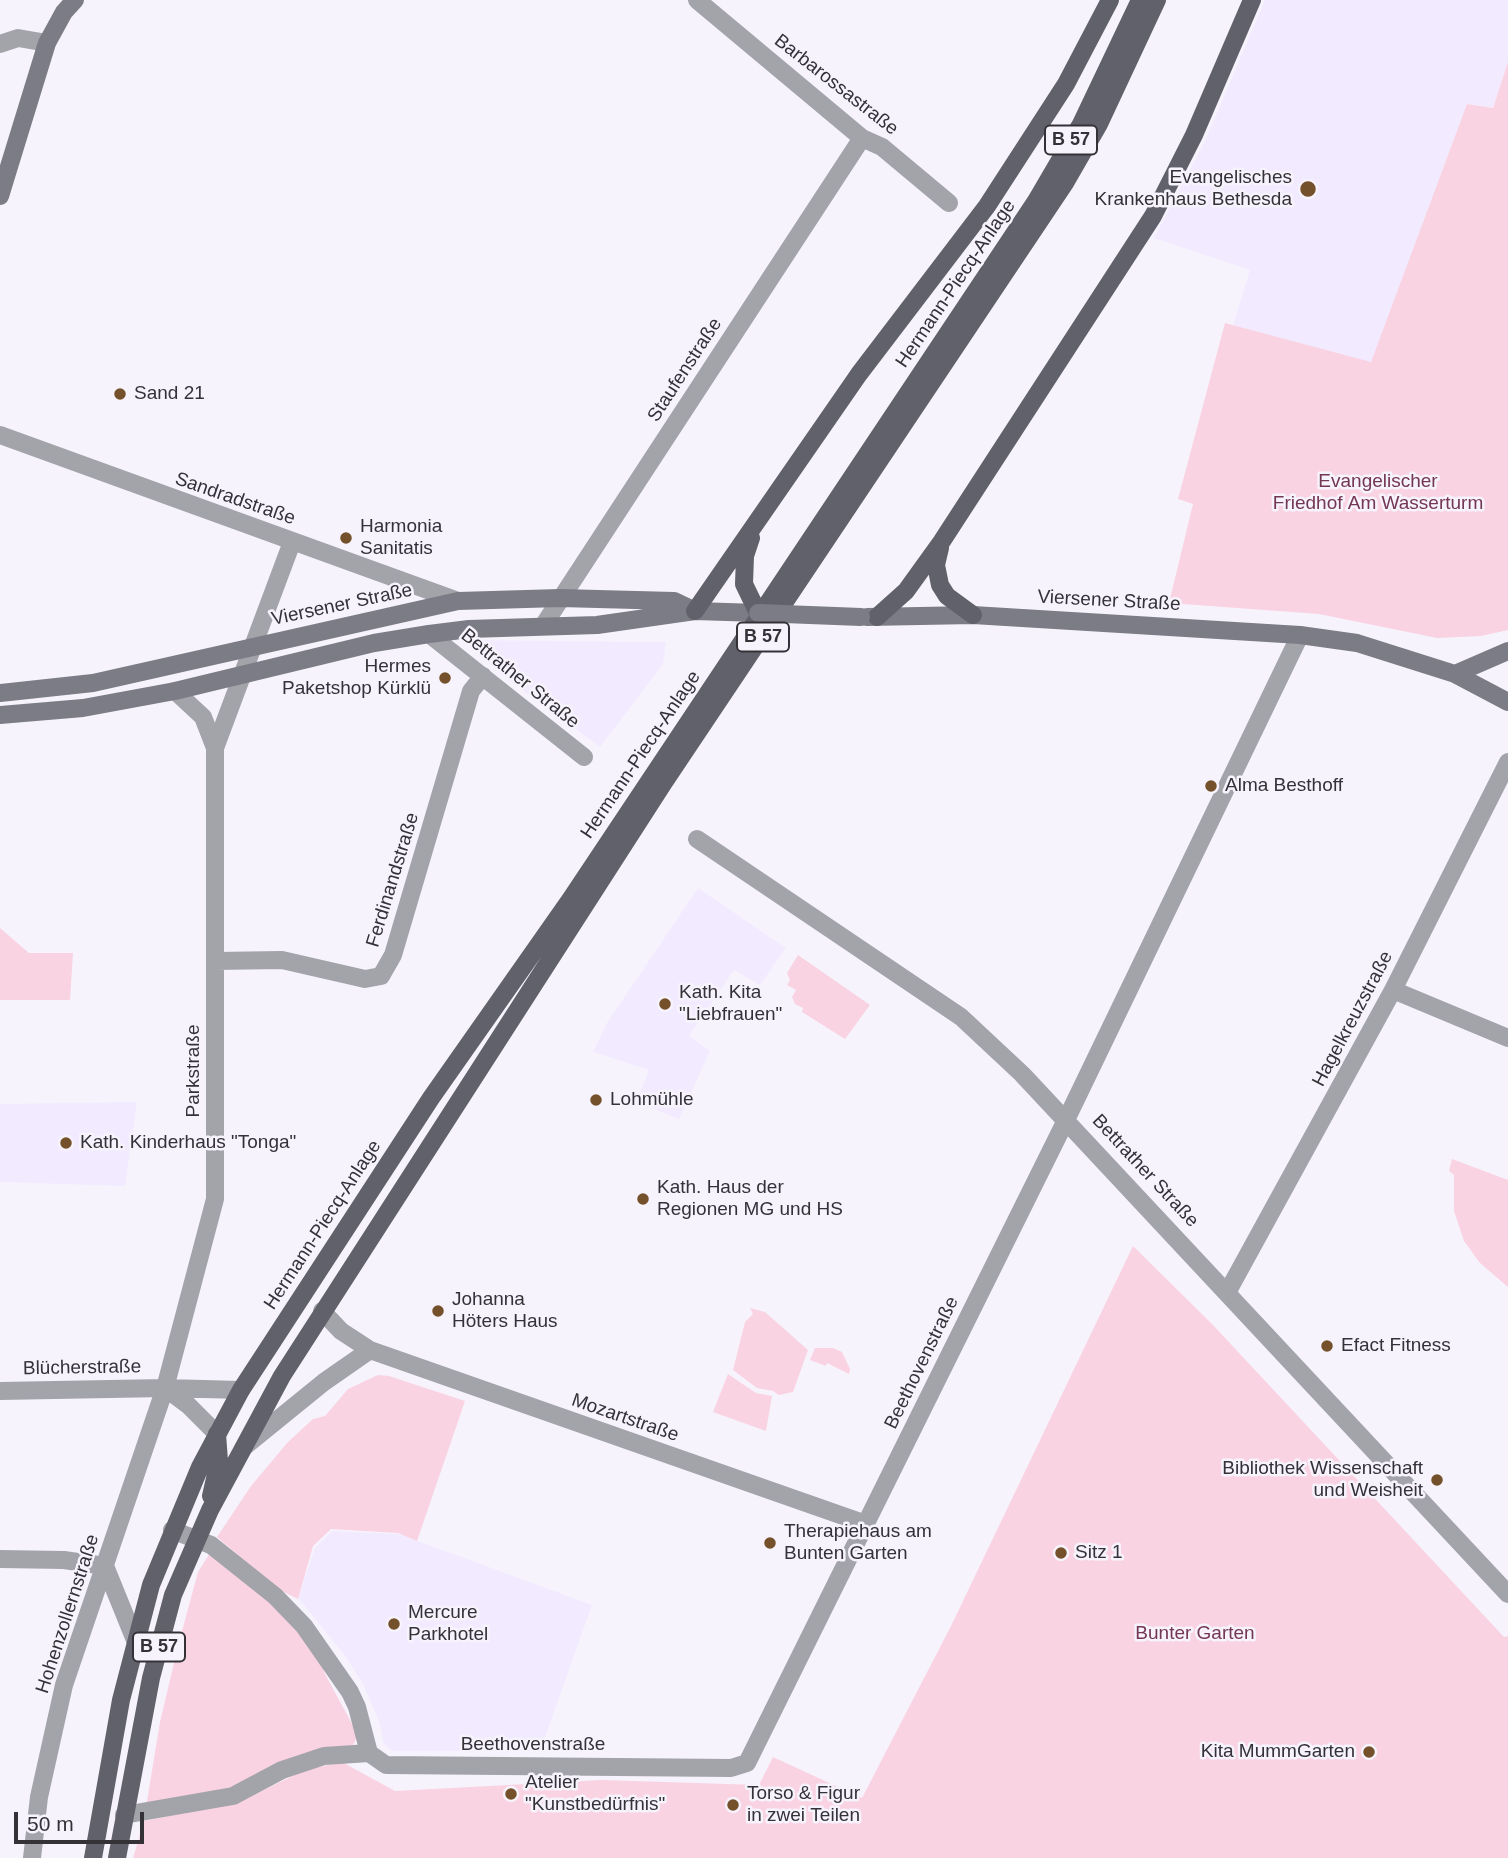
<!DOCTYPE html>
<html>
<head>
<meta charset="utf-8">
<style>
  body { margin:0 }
  #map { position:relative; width:1508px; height:1858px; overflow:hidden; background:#f7f3fd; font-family:Helvetica,sans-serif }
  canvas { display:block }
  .scale { position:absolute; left:14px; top:1812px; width:130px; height:32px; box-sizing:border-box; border:4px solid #343237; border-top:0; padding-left:9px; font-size:21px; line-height:24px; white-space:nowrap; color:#343237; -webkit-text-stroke:5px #f7f3fd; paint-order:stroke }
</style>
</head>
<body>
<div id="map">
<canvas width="1508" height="1858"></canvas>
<div class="scale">50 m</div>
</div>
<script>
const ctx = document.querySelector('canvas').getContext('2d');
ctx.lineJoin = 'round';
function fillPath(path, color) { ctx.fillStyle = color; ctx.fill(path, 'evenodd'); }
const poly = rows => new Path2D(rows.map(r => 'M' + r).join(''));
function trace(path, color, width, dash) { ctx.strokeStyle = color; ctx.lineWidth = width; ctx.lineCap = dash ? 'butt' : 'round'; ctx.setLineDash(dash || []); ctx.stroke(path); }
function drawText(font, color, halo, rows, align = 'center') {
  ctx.font = font + ' Helvetica,sans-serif'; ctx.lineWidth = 5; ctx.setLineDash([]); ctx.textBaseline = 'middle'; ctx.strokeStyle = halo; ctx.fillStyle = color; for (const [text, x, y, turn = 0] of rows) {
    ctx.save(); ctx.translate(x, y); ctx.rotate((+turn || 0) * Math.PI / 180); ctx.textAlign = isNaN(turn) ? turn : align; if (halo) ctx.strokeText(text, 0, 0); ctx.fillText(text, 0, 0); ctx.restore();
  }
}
fillPath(poly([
  [1265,0,1508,0,1508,62,1493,108,1467,104,1371,363,1233,325,1250,270,1154,238,1205,141],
  [463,640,666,642,663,664,600,747,502,675],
  [698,888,786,948,760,985,734,970,689,1036,710,1051,679,1119,636,1102,649,1070,593,1052,607,1023],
  [137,1102,125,1186,0,1182,0,1104],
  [332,1531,399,1534,592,1605,540,1751,392,1751,384,1744,379,1721,363,1684,346,1657,298,1598,315,1548]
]), '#f2eafe');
fillPath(poly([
  [1508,62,1508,630,1481,636,1437,638,1319,614,1169,603,1193,504,1178,499,1225,323,1371,362,1467,104,1493,108],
  [0,928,29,953,73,953,70,1000,0,1000],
  [798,955,870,1005,845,1039,802,1012,803,1008,795,1004,792,997,796,990,787,985,790,980,787,973],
  [1452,1159,1508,1180,1508,1287,1480,1263,1464,1241,1454,1211,1454,1175,1449,1171],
  [1133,1246,1213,1325,1504,1637,1508,1636,1508,1858,133,1858,144,1821,241,1801,305,1770,342,1762,395,1791,601,1780,759,1785,773,1757,862,1798,951,1626],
  [750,1308,765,1312,808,1350,793,1392,779,1395,773,1391,757,1388,733,1370,745,1322,753,1314],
  [815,1348,833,1348,842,1352,850,1369,849,1374,827,1363,826,1366,810,1360],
  [728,1374,756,1393,772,1396,766,1431,713,1412],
  [378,1375,389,1376,465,1401,417,1541,398,1533,331,1529,313,1546,298,1599,276,1588,217,1537,251,1486,288,1442,313,1419,325,1416,348,1389],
  [210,1553,249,1583,299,1631,323,1663,324,1672,358,1735,353,1745,323,1748,296,1756,223,1792,146,1807,160,1722,178,1646,198,1572]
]), '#f9d3e2');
trace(poly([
  [697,0,862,138,882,147,949,203],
  [0,44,18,38,47,43],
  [0,435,458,601],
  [543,626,862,138],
  [429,634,584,757],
  [175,691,203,717,215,748],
  [697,839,961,1017,1022,1074,1508,1594],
  [215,961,282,960,365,979,381,976,393,955,471,691,483,676],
  [1393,990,1508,1038],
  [1228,1291,1393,990,1508,762],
  [322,1311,341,1331,370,1350,866,1524],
  [165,1388,188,1405,217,1434],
  [0,1391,165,1388,241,1390],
  [244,1447,324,1382,370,1350],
  [172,1530,211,1545,275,1596,304,1626,350,1692,357,1707,369,1753,386,1765,731,1768,747,1763,1067,1118,1300,635],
  [0,1559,64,1560,105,1566],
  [105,1566,135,1640],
  [124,1815,233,1796,282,1770,324,1756,369,1753],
  [32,1858,39,1797,64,1685,165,1388,215,1199,215,748,292,542]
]), '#a3a4a9', 18);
trace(poly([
  [0,196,47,43,64,12,75,0],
  [867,617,973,615,1300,635,1357,643,1455,674,1508,702],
  [1455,674,1508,651],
  [0,693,93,683,458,601,560,598,674,601,695,611],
  [0,715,83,708,175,691,374,643,429,634,469,629,597,625,695,611,758,613]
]), '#7b7c85', 18);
trace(poly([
  [751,538,745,556,744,584,758,613],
  [940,548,936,565,940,585,947,596,973,615],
  [695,611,859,374,987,206,1066,84,1110,0],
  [877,617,906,591,942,541,1153,216,1194,135,1252,0],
  [211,1496,219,1461,217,1434],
  [93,1858,121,1700,151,1585,200,1467,241,1390,431,1098,570,900,1036,201,1081,124,1140,0],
  [117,1858,151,1678,173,1595,210,1510,282,1376,663,784,1065,183,1099,124,1157,0]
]), '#60616b', 18);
trace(poly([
  [758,613,861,617]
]), '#7b7c85', 18);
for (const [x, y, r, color] of [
  [1308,189,9,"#74502b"],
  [120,394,7,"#74502b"],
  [346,538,7,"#74502b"],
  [445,678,7,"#74502b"],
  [1211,786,7,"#74502b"],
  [665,1004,7,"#74502b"],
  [596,1100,7,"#74502b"],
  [66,1143,7,"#74502b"],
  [643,1199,7,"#74502b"],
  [438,1311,7,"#74502b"],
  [1327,1346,7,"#74502b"],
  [1437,1480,7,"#74502b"],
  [770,1543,7,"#74502b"],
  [1061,1553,7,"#74502b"],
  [394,1624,7,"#74502b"],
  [1369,1752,7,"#74502b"],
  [511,1794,7,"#74502b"],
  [733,1805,7,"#74502b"]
]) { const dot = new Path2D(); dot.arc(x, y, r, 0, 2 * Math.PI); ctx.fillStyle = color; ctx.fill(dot); trace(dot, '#f7f3fd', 2.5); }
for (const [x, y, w] of [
  [1071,140,52],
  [763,637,52],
  [159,1647,52]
]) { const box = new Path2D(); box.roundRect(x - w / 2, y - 14.5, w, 29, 5); ctx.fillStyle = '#f7f3fd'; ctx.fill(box); trace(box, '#343237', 2); }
drawText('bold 18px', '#343237', null, [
  ["B 57",1071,140],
  ["B 57",763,637],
  ["B 57",159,1647]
]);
drawText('19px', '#343237', '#f7f3fd', [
  ["Barbarossastraße",836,85,38],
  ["Hermann-Piecq-Anlage",956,284,-56],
  ["Staufenstraße",685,370,-57],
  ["Sandradstraße",235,499,19],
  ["Viersener Straße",1109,601,3],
  ["Viersener Straße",342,605,-12],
  ["Bettrather Straße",520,679,39],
  ["Hermann-Piecq-Anlage",641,755,-56],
  ["Ferdinandstraße",393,880,-73],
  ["Hagelkreuzstraße",1353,1019,-62],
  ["Parkstraße",194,1071,-90],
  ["Bettrather Straße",1145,1171,47],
  ["Hermann-Piecq-Anlage",323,1225,-57],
  ["Beethovenstraße",922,1363,-64],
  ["Blücherstraße",82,1368,-1],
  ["Mozartstraße",625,1418,19],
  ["Hohenzollernstraße",68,1614,-72],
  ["Beethovenstraße",533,1745]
]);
drawText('19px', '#343237', '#f7f3fd', [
  ["Evangelisches",1292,178,"right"],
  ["Krankenhaus Bethesda",1292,200,"right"],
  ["Sand 21",134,394],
  ["Harmonia",360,527],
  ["Sanitatis",360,549],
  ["Hermes",431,667,"right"],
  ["Paketshop Kürklü",431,689,"right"],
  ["Alma Besthoff",1225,786],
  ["Kath. Kita",679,993],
  ["\"Liebfrauen\"",679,1015],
  ["Lohmühle",610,1100],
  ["Kath. Kinderhaus \"Tonga\"",80,1143],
  ["Kath. Haus der",657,1188],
  ["Regionen MG und HS",657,1210],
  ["Johanna",452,1300],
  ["Höters Haus",452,1322],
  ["Efact Fitness",1341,1346],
  ["Bibliothek Wissenschaft",1423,1469,"right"],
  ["und Weisheit",1423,1491,"right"],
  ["Therapiehaus am",784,1532],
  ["Bunten Garten",784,1554],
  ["Sitz 1",1075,1553],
  ["Mercure",408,1613],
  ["Parkhotel",408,1635],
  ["Kita MummGarten",1355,1752,"right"],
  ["Atelier",525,1783],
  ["\"Kunstbedürfnis\"",525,1805],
  ["Torso & Figur",747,1794],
  ["in zwei Teilen",747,1816]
], 'left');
drawText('19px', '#743753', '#f7f3fd', [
  ["Evangelischer",1378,482],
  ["Friedhof Am Wasserturm",1378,504],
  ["Bunter Garten",1195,1634]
]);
</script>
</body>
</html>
